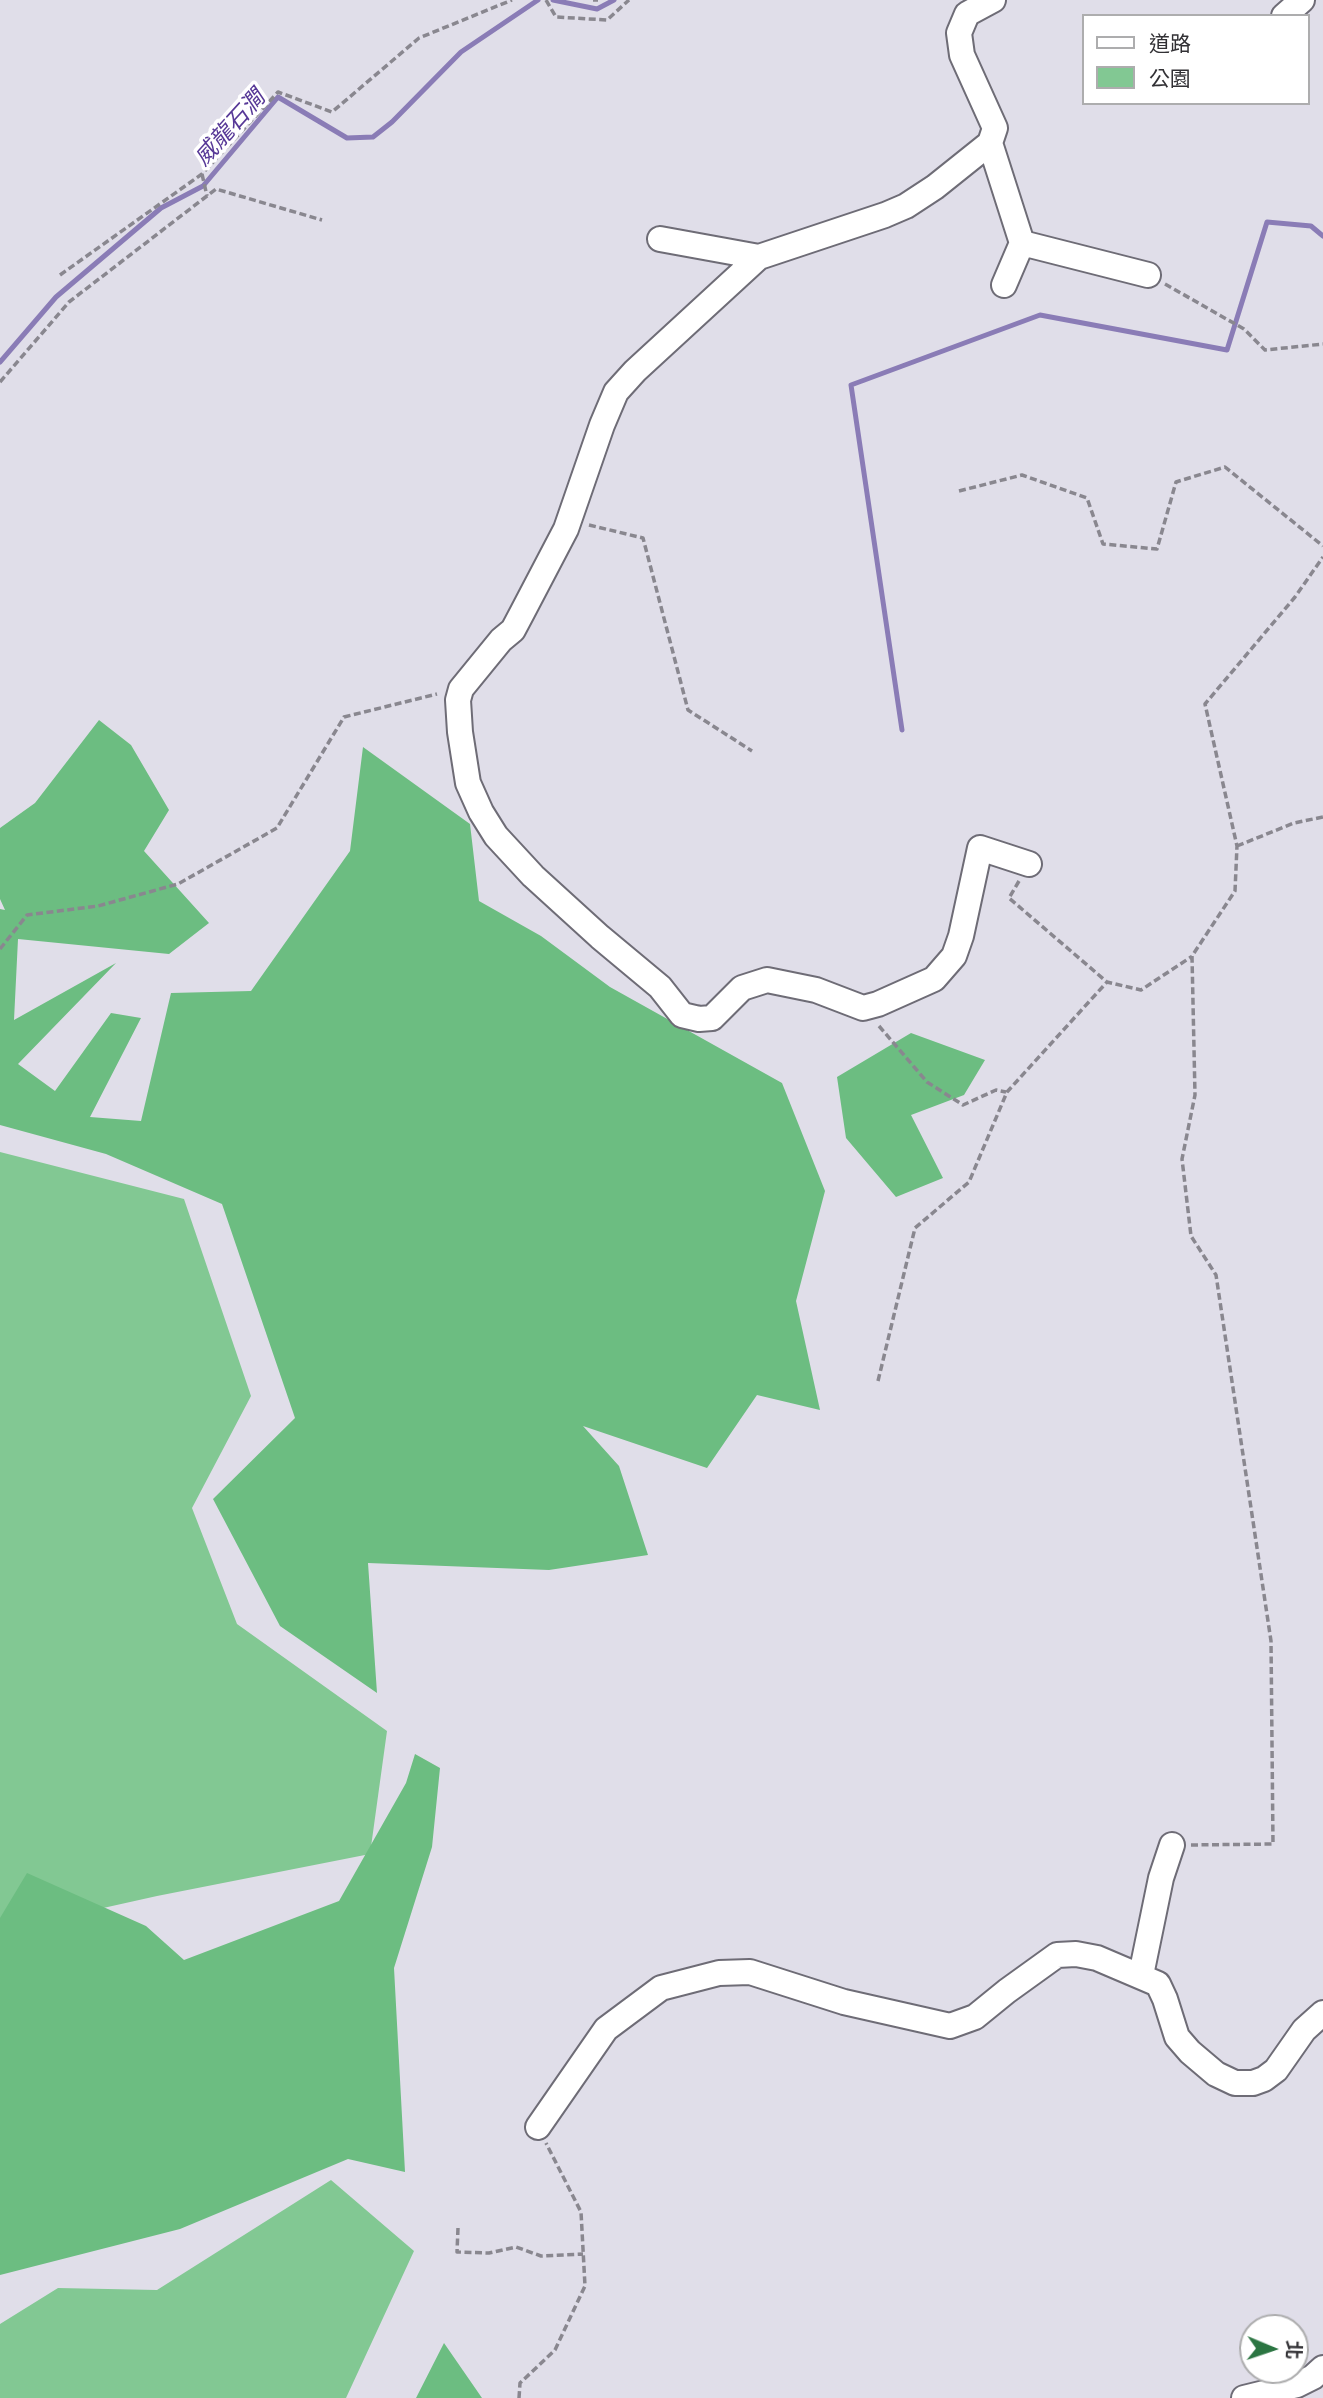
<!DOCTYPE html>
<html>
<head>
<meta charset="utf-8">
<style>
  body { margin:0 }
  #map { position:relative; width:1323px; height:2398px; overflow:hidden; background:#e0dee9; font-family:"Nunito Sans","Noto Sans TC",sans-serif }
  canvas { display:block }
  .legend { position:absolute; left:1082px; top:14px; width:228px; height:91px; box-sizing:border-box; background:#fff; border:2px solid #adadae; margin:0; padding:9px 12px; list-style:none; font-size:21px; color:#323135 }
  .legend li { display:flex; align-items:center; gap:14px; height:35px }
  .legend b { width:35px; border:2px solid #adadae }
  .north { position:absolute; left:1239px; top:2314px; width:70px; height:70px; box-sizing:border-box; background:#fff; border:2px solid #adadae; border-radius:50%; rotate:92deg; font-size:19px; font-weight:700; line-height:28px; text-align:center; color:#323135 }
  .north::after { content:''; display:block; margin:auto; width:24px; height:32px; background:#2b7542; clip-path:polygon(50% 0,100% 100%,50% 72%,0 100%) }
</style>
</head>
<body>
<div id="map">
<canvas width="1323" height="2398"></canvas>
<ul class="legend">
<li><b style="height:9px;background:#fff"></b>道路</li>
<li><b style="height:19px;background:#82c893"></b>公園</li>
</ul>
<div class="north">北</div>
</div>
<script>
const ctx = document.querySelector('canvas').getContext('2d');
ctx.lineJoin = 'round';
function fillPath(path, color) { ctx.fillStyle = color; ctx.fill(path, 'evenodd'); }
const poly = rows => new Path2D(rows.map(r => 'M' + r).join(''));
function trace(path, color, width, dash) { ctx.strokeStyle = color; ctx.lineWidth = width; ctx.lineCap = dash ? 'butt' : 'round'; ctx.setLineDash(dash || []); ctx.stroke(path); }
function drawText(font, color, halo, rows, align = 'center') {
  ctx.font = font + ' "Nunito Sans","Noto Sans TC",sans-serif'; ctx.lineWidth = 7; ctx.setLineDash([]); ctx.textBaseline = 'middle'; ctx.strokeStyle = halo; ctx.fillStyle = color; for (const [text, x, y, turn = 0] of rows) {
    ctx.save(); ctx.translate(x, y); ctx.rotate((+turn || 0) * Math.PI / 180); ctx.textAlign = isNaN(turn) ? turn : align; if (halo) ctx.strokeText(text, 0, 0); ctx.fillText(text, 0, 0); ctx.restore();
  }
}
fillPath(poly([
  [0,1152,184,1199,251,1396,192,1508,237,1624,387,1731,370,1854,157,1896,0,1931],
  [331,2180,414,2251,346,2398,0,2398,0,2324,58,2288,157,2290]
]), '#82c893');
fillPath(poly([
  [99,720,131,745,169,810,144,851,209,923,169,954,18,939,14,1020,116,963,18,1064,55,1091,111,1013,141,1018,90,1117,141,1121,171,993,251,991,350,851,363,747,470,824,479,901,541,936,610,987,782,1083,825,1191,796,1301,820,1410,757,1395,707,1468,583,1426,619,1466,648,1555,549,1570,368,1563,377,1693,280,1626,213,1499,295,1418,222,1204,106,1154,0,1125,0,909,5,910,0,899,0,828,35,803],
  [911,1033,985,1060,964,1095,911,1115,943,1178,896,1197,846,1138,837,1077],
  [415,1754,440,1768,432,1847,394,1968,405,2172,348,2159,180,2229,0,2275,0,1918,27,1873,146,1926,184,1960,339,1901,406,1783],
  [444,2343,482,2398,416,2398]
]), '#6cbd81');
trace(poly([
  [553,0,597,9,614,0],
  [0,362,56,297,161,208,203,186,278,97,347,138,373,137,392,122,461,52,538,0],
  [902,730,851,385,1040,315,1227,350,1267,222,1311,226,1323,236]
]), '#8a7cb6', 5);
const minor = poly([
  [993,0,967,14,959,33,962,55,995,128,990,143,935,187,906,206,885,215,759,257,635,371,616,392,602,425,566,529,522,613,513,630,501,640,461,689,458,700,460,732,468,783,481,812,496,836,533,876,600,937,660,987,682,1015,699,1019,712,1018,742,988,767,980,816,990,863,1008,878,1004,934,979,954,956,961,936,980,848,1029,864],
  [1284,16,1302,0],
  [990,143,1022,243,1148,275],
  [660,239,759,257],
  [1004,285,1022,243],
  [1141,1975,1161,1878,1172,1845],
  [538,2127,606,2029,661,1988,719,1973,750,1972,844,2002,950,2026,975,2017,1007,1991,1057,1955,1076,1954,1097,1958,1158,1984,1165,1999,1177,2037,1190,2052,1216,2074,1235,2083,1253,2083,1264,2079,1276,2070,1304,2030,1323,2013],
  [1244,2398,1297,2385,1313,2377,1323,2368]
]);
trace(minor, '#6e6c76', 28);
trace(poly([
  [546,0,556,17,607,20,629,0],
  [593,0,598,0],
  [202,174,207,196],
  [60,275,202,174,278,92,332,112,419,38,512,0],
  [1165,284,1244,329,1265,350,1323,344],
  [0,382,69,302,216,189,322,220],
  [959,491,1022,475,1087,498,1103,544,1157,549,1176,482,1225,467,1323,546],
  [589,525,643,538,688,710,752,751],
  [1237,846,1294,823,1323,817],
  [1019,881,1009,898,1107,982,1141,990,1191,957],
  [0,949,27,915,98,906,178,884,277,828,344,717,437,694],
  [879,1026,927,1082,963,1105,996,1090,1006,1092],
  [878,1381,915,1228,969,1182,1007,1092,1107,982],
  [1191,1845,1273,1844,1271,1641,1216,1275,1191,1236,1182,1159,1195,1095,1192,956,1235,891,1237,846,1205,704,1295,597,1323,557],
  [458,2228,457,2252,489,2253,516,2247,541,2256,583,2254],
  [519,2398,520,2383,555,2350,585,2286,581,2212,546,2143]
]), '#89878f', 3.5, [7, 3.5]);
trace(minor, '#fff', 24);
drawText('italic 23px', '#573897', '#fff', [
  ["威龍石澗",231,129,-48]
]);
</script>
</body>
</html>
